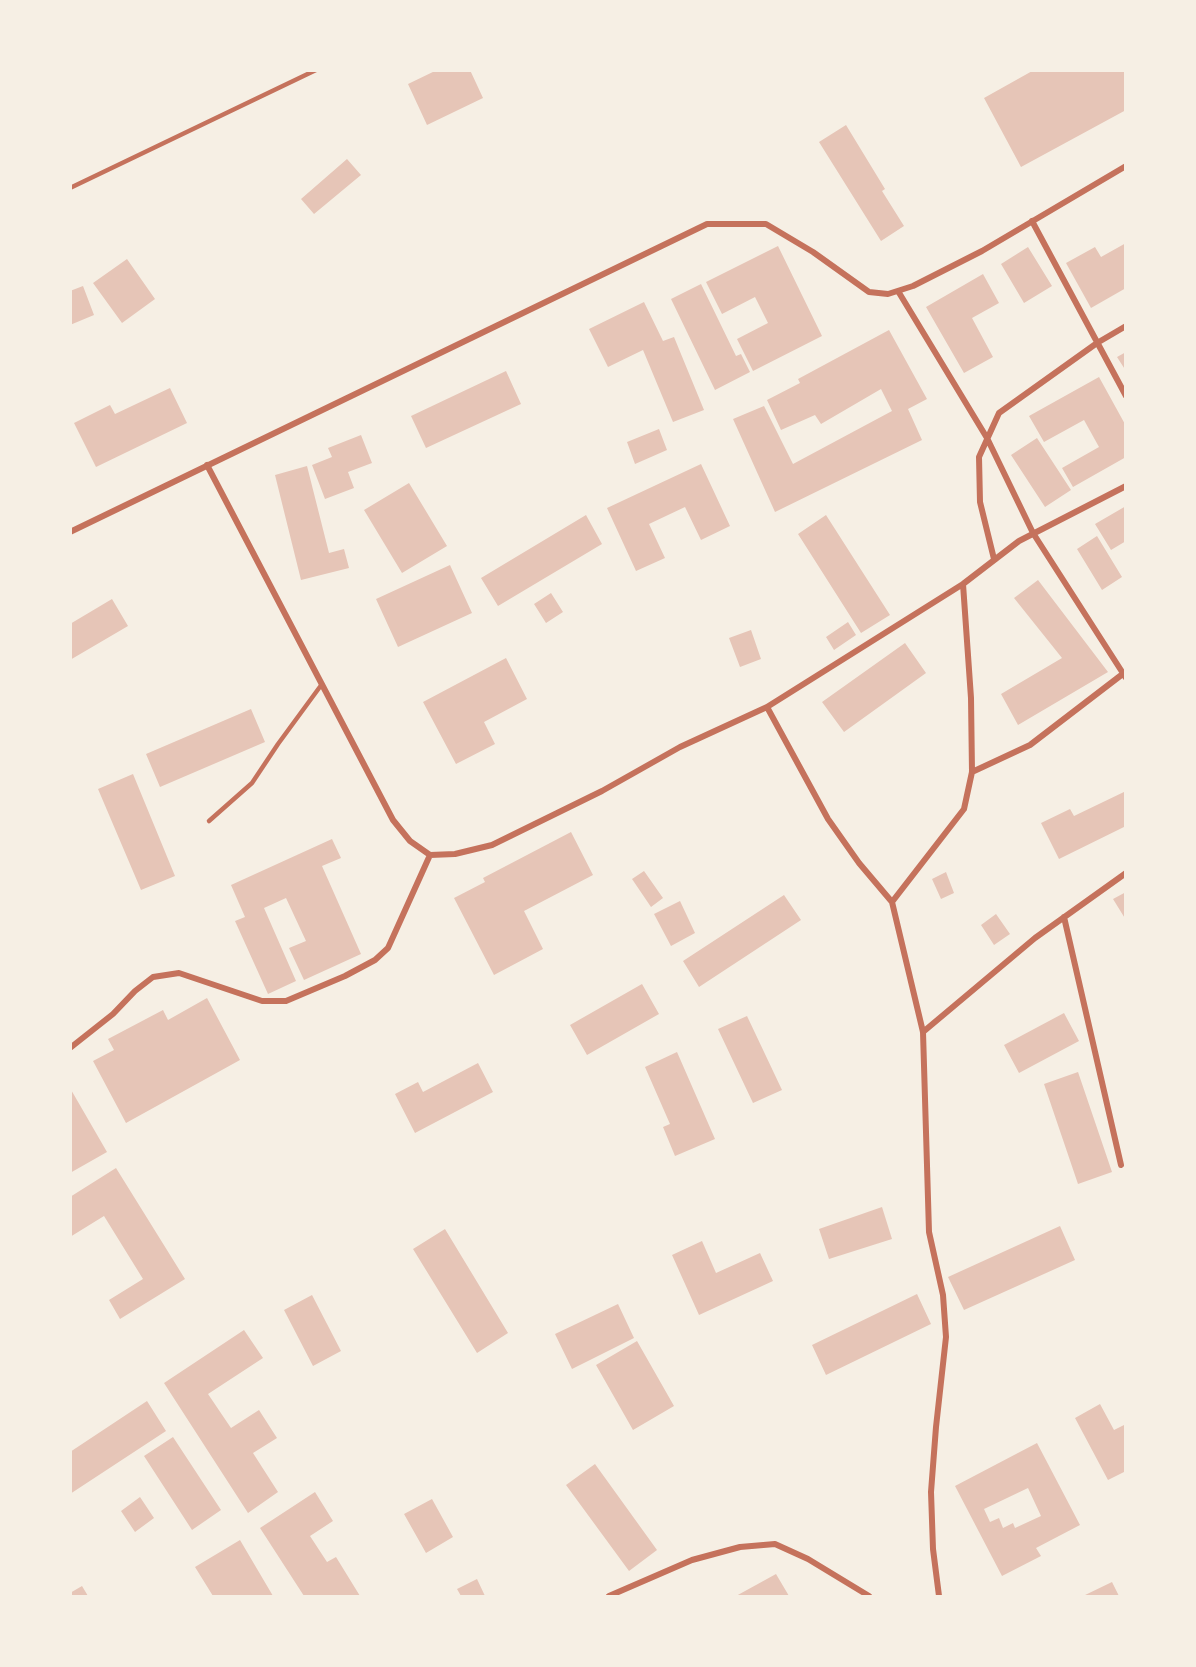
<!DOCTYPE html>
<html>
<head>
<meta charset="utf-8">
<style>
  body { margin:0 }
  #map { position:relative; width:1196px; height:1667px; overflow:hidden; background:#f6efe4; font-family:Signika,sans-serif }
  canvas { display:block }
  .frame { position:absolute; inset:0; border:72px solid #f6efe4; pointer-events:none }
</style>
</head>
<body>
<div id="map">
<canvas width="1196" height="1667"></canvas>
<div class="frame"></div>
</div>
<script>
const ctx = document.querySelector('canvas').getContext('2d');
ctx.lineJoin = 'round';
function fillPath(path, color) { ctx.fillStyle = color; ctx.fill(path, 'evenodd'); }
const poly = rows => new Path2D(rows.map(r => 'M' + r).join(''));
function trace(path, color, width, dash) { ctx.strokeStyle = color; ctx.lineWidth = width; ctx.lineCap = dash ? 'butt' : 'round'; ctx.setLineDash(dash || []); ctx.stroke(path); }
fillPath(poly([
  [437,70,470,70,483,98,427,125,408,84],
  [1034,70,1126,70,1126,110,1021,167,984,98],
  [846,125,885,189,882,191,904,226,881,241,819,142],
  [347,159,361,175,314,214,301,199],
  [1126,243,1126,288,1091,308,1066,263,1095,247,1101,257],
  [778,246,822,336,753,371,737,339,768,323,755,297,722,314,706,282],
  [1028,247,1052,286,1024,303,1001,264],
  [127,259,155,299,122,323,93,283],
  [983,274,999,303,972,318,993,357,964,373,926,307],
  [701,284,736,356,741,354,750,372,715,390,671,299],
  [83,286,94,315,70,325,70,291],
  [644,302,663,341,674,337,704,410,673,422,643,350,608,367,589,329],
  [889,330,927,399,908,409,922,440,775,512,733,419,764,406,793,464,892,411,881,389,821,424,815,415,781,430,767,400,800,383,798,379],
  [1126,352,1126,371,1117,357],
  [506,371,521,404,426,448,411,416],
  [1099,377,1126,426,1126,457,1073,487,1062,468,1099,447,1084,420,1044,442,1029,416],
  [170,388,187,423,96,467,74,423,110,405,115,414],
  [659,429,667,450,635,464,627,442],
  [361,435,372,463,348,472,354,488,325,499,312,465,332,457,328,448],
  [1037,438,1071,490,1045,507,1011,455],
  [701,464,730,526,701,540,685,507,649,524,665,558,636,571,607,508],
  [307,466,329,553,344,549,349,568,301,580,275,475],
  [409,483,447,546,402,573,364,510],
  [1126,506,1126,541,1111,550,1095,524],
  [586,515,602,544,498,606,481,578],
  [826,515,890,615,861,633,798,534],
  [1097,536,1122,577,1102,590,1077,549],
  [450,565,472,613,398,647,376,599],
  [1038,580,1108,672,1018,725,1001,694,1062,658,1014,598],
  [551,593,563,612,546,623,534,604],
  [112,599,128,626,70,660,70,624],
  [848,622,856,635,834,650,826,637],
  [751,630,761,659,740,667,729,638],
  [905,643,926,673,844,732,822,702],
  [506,658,527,699,484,722,495,744,456,764,423,702],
  [251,709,265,742,160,787,146,754],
  [133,774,175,876,141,890,98,789],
  [1126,791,1126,826,1059,859,1041,823,1070,809,1074,816],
  [571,832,593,875,524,911,543,949,494,975,454,898,485,882,483,878],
  [332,839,341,858,322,866,361,954,304,980,289,948,306,941,286,898,264,908,296,981,268,994,235,921,245,917,231,885],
  [644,871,663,898,651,907,632,879],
  [946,872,954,893,941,899,932,879],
  [1126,892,1126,920,1113,899],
  [784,895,801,920,699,987,683,961],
  [680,901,695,933,671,946,654,914],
  [996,914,1010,934,994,945,981,925],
  [642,984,659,1014,587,1055,570,1025],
  [207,998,240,1060,126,1123,93,1061,114,1050,108,1039,163,1010,168,1020],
  [1064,1013,1079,1041,1019,1073,1004,1045],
  [747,1016,782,1090,753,1103,718,1029],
  [677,1052,715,1139,675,1156,663,1127,670,1124,645,1067],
  [478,1063,493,1092,415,1133,395,1094,418,1082,423,1092],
  [1078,1072,1112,1172,1078,1184,1044,1084],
  [70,1088,107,1152,70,1173],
  [116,1168,185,1279,120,1319,109,1300,143,1279,104,1216,70,1237,70,1197],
  [882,1207,892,1239,829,1259,819,1229],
  [1060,1226,1075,1260,964,1310,948,1277],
  [445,1229,508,1333,477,1353,413,1249],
  [702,1241,716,1273,760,1253,773,1281,699,1315,672,1255],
  [917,1294,931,1324,826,1375,812,1345],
  [312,1295,341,1351,313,1366,284,1310],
  [618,1304,634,1338,572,1369,555,1334],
  [244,1330,263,1358,208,1394,231,1428,259,1410,277,1438,253,1453,278,1492,248,1513,164,1383],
  [637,1341,674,1406,633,1430,596,1365],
  [147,1401,166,1431,70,1494,70,1452],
  [1100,1404,1114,1430,1126,1424,1126,1471,1108,1480,1075,1418],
  [173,1437,221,1510,192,1530,144,1456],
  [1037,1443,1080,1525,1036,1548,1041,1556,1002,1576,955,1486],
  [1028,1488,1041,1516,1015,1528,1013,1523,1003,1528,999,1518,990,1522,984,1509],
  [595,1464,657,1550,629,1571,566,1485],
  [315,1492,333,1521,310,1536,327,1562,336,1557,360,1596,304,1596,260,1528],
  [140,1497,154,1518,135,1532,121,1511],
  [432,1499,453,1537,426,1553,404,1514],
  [240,1540,273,1596,213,1596,195,1567],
  [776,1574,789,1596,736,1596],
  [477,1579,485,1596,461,1596,457,1589],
  [1112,1582,1119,1596,1083,1596],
  [82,1586,88,1596,70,1596,70,1593]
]), '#e6c5b7');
trace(poly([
  [70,188,316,70],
  [209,821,252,783,278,744,322,684]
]), '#c5725c', 4.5);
trace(poly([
  [1032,221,1126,396],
  [898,291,987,438,1033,533,1126,678],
  [207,465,393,820,410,841,430,855,455,854,492,845,602,791,680,747,767,707,963,584,1019,541,1126,486],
  [70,532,707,224,766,224,813,252,869,292,888,294,913,286,982,251,1126,166],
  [994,559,980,502,979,457,999,413,1097,343,1126,326],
  [767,707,828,819,859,863,892,902,923,1032,929,1232,943,1295,946,1337,936,1427,931,1492,933,1549,939,1596],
  [972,772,1030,745,1124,673],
  [892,902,964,809,972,772,971,698,963,584],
  [1064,917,1121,1165],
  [923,1032,1035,938,1126,873],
  [70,1048,113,1014,135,991,153,977,179,973,262,1001,286,1001,345,976,375,960,388,948,430,855],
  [609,1596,692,1560,740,1547,775,1544,808,1559,869,1596]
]), '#c5725c', 6);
</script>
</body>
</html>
